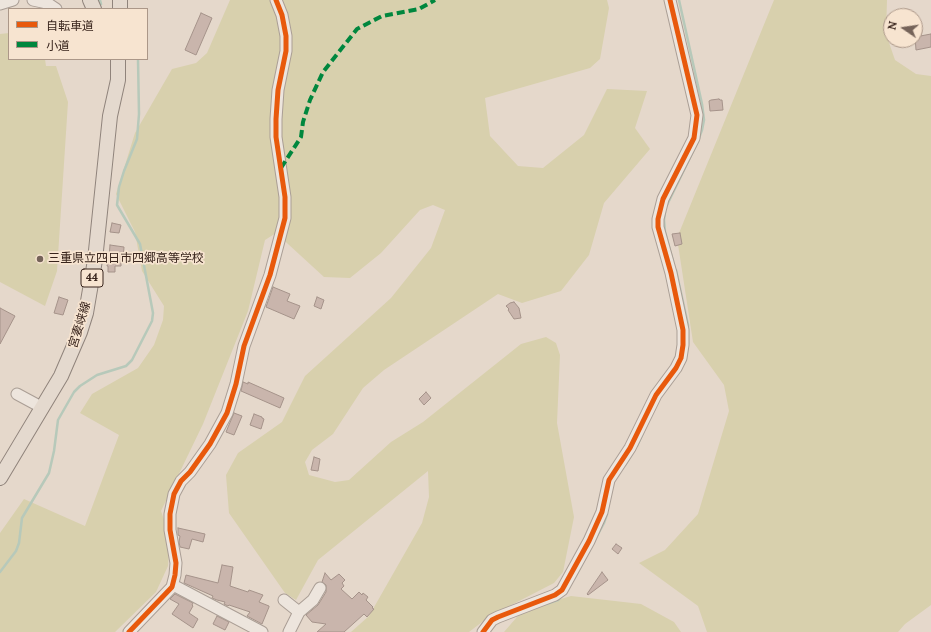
<!DOCTYPE html>
<html>
<head>
<meta charset="utf-8">
<style>
  body { margin:0 }
  #map { position:relative; width:931px; height:632px; overflow:hidden; background:#e5d8cb; font-family:Lora,"Noto Sans JP",serif }
  canvas { display:block }
  .legend { position:absolute; left:8px; top:8px; width:140px; height:52px; box-sizing:border-box; background:#f7e4d0; border:1px solid #ab9788; margin:0; padding:5px 7px; list-style:none; font-size:12px; color:#38241c }
  .legend li { display:flex; align-items:center; gap:8px; height:20px }
  .legend b { width:20px; border:1px solid #ab9788 }
  .north { position:absolute; left:883px; top:8px; width:40px; height:40px; box-sizing:border-box; background:#f7e4d0; border:1px solid #ab9788; border-radius:50%; rotate:283deg; font-size:11px; font-weight:700; line-height:16px; text-align:center; color:#38241c }
  .north::after { content:''; display:block; margin:auto; width:14px; height:18px; background:#756359; clip-path:polygon(50% 0,100% 100%,50% 72%,0 100%) }
</style>
</head>
<body>
<div id="map">
<canvas width="931" height="632"></canvas>
<ul class="legend">
<li><b style="height:5px;background:#e8590c"></b>自転車道</li>
<li><b style="height:5px;background:#00873e"></b>小道</li>
</ul>
<div class="north">N</div>
</div>
<script>
const ctx = document.querySelector('canvas').getContext('2d');
ctx.lineJoin = 'round';
function fillPath(path, color) { ctx.fillStyle = color; ctx.fill(path, 'evenodd'); }
const poly = rows => new Path2D(rows.map(r => 'M' + r).join(''));
function trace(path, color, width, dash) { ctx.strokeStyle = color; ctx.lineWidth = width; ctx.lineCap = dash ? 'butt' : 'round'; ctx.setLineDash(dash || []); ctx.stroke(path); }
function drawText(font, color, halo, rows, align = 'center') {
  ctx.font = font + ' Lora,"Noto Sans JP",serif'; ctx.lineWidth = 3.5; ctx.setLineDash([]); ctx.textBaseline = 'middle'; ctx.strokeStyle = halo; ctx.fillStyle = color; for (const [text, x, y, turn = 0] of rows) {
    ctx.save(); ctx.translate(x, y); ctx.rotate((+turn || 0) * Math.PI / 180); ctx.textAlign = isNaN(turn) ? turn : align; if (halo) ctx.strokeText(text, 0, 0); ctx.fillText(text, 0, 0); ctx.restore();
  }
}
fillPath(poly([
  [230,0,607,0,609,8,600,59,590,68,485,98,490,136,518,166,543,168,584,135,607,89,647,91,635,128,650,149,604,203,589,255,561,291,522,303,498,294,384,370,363,388,333,434,312,450,305,462,309,475,335,482,349,480,391,442,423,422,521,344,546,337,556,343,560,355,557,423,574,517,563,572,554,583,490,616,469,632,351,632,369,616,422,523,429,497,428,471,318,560,296,600,285,593,229,513,226,475,238,453,282,422,305,376,391,298,431,248,445,210,433,205,420,210,381,253,350,278,324,277,276,233,265,240,248,311,203,424,161,511,170,537,168,566,156,592,115,632,0,632,0,533,24,499,85,526,119,435,80,413,92,394,138,368,154,345,163,320,164,306,142,271,135,232,116,194,135,133,172,69,196,63,207,53],
  [774,0,887,0,886,34,895,60,916,74,931,76,931,605,905,624,898,632,707,632,698,606,639,563,665,550,698,514,729,411,724,385,693,342,677,238],
  [9,33,9,59,45,59,46,66,56,66,68,102,57,271,45,306,0,282,0,34],
  [571,596,641,604,674,622,681,632,504,632,523,610]
]), '#d8d0ad');
trace(poly([
  [100,0,101,4],
  [679,0,702,104,704,120,702,130,699,138],
  [667,205,697,143],
  [665,212,664,220,665,232,673,261],
  [676,270,688,325,688,344],
  [637,446,643,433],
  [625,465,632,454],
  [0,572,16,551,19,543,22,518,49,473,54,451,58,420,74,392,80,386,97,375,126,366,132,360,152,321,153,313,140,244,117,205,119,187,124,171,137,139,139,114,138,59],
  [574,579,604,523,607,514],
  [546,604,558,600,561,597]
]), '#b7c9ba', 2.5);
const building = poly([
  [201,13,212,18,196,55,185,50,201,13],
  [931,34,931,47,916,50,915,37,931,34],
  [719,99,720,100,722,100,723,110,710,111,709,101,711,100,719,99],
  [112,223,121,225,119,233,110,232,112,223],
  [680,233,682,244,675,246,672,234,680,233],
  [110,245,124,247,123,261,121,261,121,266,115,266,115,272,108,272,108,266,107,266,108,258,109,258,110,245],
  [273,287,290,294,287,301,300,306,294,319,266,307,273,287],
  [59,297,68,300,63,315,54,313,59,297],
  [317,297,324,300,321,309,314,306,317,297],
  [514,302,519,308,521,318,514,319,508,310,509,309,506,306,510,303,514,302],
  [0,308,15,316,0,344,0,308],
  [243,382,248,384,248,382,284,398,280,408,241,391,243,382],
  [426,392,431,398,424,405,419,399,426,392],
  [234,413,242,416,234,435,226,432,234,413],
  [254,414,262,417,262,418,264,419,261,429,250,425,254,414],
  [314,457,320,459,318,471,311,470,314,457],
  [178,528,205,534,203,542,192,539,189,549,180,547,179,542,180,536,178,535,178,528],
  [616,544,622,548,618,554,612,549,616,544],
  [222,565,233,567,230,586,248,592,249,590,263,595,259,602,269,606,269,607,262,624,247,616,250,612,229,605,228,606,224,604,225,602,217,600,212,598,213,596,184,583,186,575,218,583,222,565],
  [602,572,608,580,588,595,587,594,602,572],
  [325,573,331,580,339,574,345,580,342,583,344,586,341,589,352,599,359,592,362,595,363,593,368,597,366,600,373,607,372,608,374,609,367,617,364,614,344,632,317,632,326,624,312,622,306,615,318,605,326,592,326,585,322,582,325,573],
  [175,594,193,603,192,605,193,606,189,613,198,619,193,628,172,614,179,604,170,599,175,594],
  [217,616,229,622,225,630,213,624,217,616]
]);
fillPath(building, '#c9b5ac');
trace(building, '#a5938a', 1);
const minor = poly([
  [33,0,47,3,56,9],
  [0,4,13,0],
  [17,394,43,408],
  [173,585,262,632],
  [284,600,299,612],
  [129,632,172,587,175,575,176,563,170,530,170,514,174,494,181,481,190,472,210,444,227,413,236,384,244,346,270,275,285,218,285,197,276,137,276,119,278,90,286,51,286,36,282,15,276,0],
  [289,632,299,612,313,600,320,588],
  [483,632,492,620,498,617,555,595,562,590,589,541,602,512,609,480,630,448,656,395,676,368,681,358,683,345,683,330,671,273,658,227,658,219,663,199,694,138,697,115,670,0]
]);
const major = poly([
  [90,0,94,9],
  [120,0,120,9],
  [0,478,61,376,80,332,86,313,95,260,110,116,118,80,118,59]
]);
trace(minor, '#aa9e95', 13);
trace(major, '#8f837b', 16);
trace(minor, '#ede5dd', 11);
trace(major, '#e4d9ce', 14);
trace(poly([
  [281,168,301,137,303,122,310,100,323,72,357,29,382,16,419,9,435,0]
]), '#00873e', 4, [8, 4]);
trace(poly([
  [129,632,172,587,175,575,176,563,170,530,170,514,174,494,181,481,190,472,210,444,227,413,236,384,244,346,270,275,285,218,285,197,276,137,276,119,278,90,286,51,286,36,282,15,276,0],
  [483,632,492,620,498,617,555,595,562,590,589,541,602,512,609,480,630,448,656,395,676,368,681,358,683,345,683,330,671,273,658,227,658,219,663,199,694,138,697,115,670,0]
]), '#e8590c', 5);
for (const [x, y, r, color] of [
  [40,259,4,"#756359"]
]) { const dot = new Path2D(); dot.arc(x, y, r, 0, 2 * Math.PI); ctx.fillStyle = color; ctx.fill(dot); trace(dot, '#f7e4d0', 1.5); }
for (const [x, y, w] of [
  [92,278,22]
]) { const box = new Path2D(); box.roundRect(x - w / 2, y - 9, w, 18, 3); ctx.fillStyle = '#f7e4d0'; ctx.fill(box); trace(box, '#38241c', 1); }
drawText('bold 11px', '#38241c', null, [
  ["44",92,278]
]);
drawText('12px', '#38241c', '#f7e4d0', [
  ["三重県立四日市四郷高等学校",48,259]
], 'left');
drawText('12px', '#38241c', '#f7e4d0', [
  ["宮妻峡線",80,325,-73]
]);
</script>
</body>
</html>
